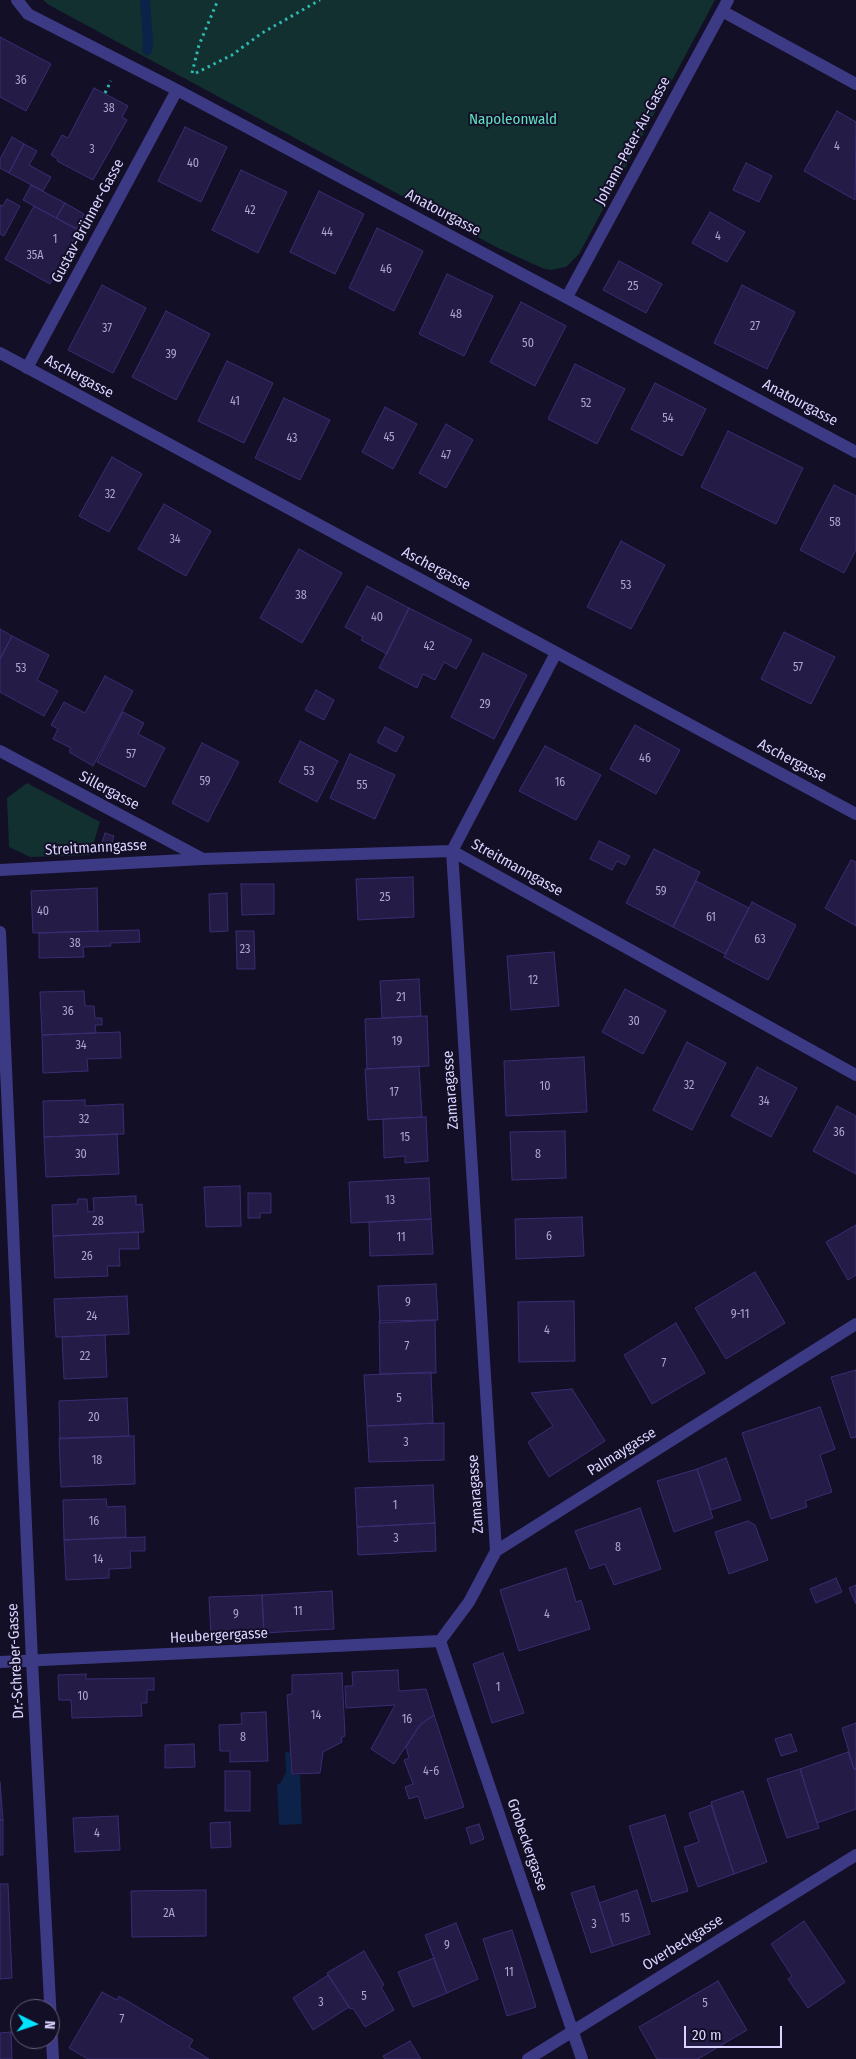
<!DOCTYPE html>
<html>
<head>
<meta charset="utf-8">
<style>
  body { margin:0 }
  #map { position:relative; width:856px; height:2059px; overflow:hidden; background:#130f26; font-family:"Fira Sans Condensed",sans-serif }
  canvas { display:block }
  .north { position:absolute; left:10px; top:1999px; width:50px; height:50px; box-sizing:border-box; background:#130f26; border:1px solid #625e7d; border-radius:50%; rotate:94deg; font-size:14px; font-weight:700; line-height:20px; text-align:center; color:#d9d4ff }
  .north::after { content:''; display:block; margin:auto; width:18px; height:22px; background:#00e5ff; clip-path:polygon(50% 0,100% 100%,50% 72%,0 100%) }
  .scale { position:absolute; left:684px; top:2026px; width:98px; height:22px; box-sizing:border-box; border:2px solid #d9d4ff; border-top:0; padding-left:6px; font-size:15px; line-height:18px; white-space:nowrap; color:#d9d4ff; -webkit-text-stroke:4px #130f26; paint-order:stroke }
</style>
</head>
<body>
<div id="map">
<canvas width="856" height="2059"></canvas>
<div class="north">N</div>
<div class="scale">20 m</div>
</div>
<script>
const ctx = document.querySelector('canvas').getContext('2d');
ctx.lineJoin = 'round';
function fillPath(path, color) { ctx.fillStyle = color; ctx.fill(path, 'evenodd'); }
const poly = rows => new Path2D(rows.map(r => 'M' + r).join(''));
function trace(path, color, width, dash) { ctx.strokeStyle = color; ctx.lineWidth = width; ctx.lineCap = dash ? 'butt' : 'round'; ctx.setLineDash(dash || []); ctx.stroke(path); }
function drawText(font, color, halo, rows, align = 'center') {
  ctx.font = font + ' "Fira Sans Condensed",sans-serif'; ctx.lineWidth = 4; ctx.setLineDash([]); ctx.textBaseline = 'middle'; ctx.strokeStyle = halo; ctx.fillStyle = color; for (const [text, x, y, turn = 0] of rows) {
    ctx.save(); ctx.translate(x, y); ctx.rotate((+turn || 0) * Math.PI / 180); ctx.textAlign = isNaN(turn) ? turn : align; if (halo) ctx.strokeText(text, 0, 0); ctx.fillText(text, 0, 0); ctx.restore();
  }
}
fillPath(poly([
  [43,0,715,0,579,254,566,267,550,270,542,268,498,248,49,5],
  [27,783,100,822,90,855,30,857,9,847,7,798]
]), '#12302f');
fillPath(poly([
  [285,1752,290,1753,292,1775,300,1775,302,1824,279,1825,277,1784,280,1784,286,1772]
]), '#0c2248');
trace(poly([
  [145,0,148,41,147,50]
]), '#0c2248', 10);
const building = poly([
  [0,37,51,64,26,111,0,97,0,37],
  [94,88,128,106,122,117,127,120,93,180,57,161,58,159,51,155,62,135,68,138,94,88],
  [837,111,856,122,855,200,804,171,837,111],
  [185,127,227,147,201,202,158,181,185,127],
  [12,137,24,144,9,173,0,168,0,159,12,137],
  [24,144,37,151,29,165,51,177,43,191,9,173,24,144],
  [746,163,772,176,759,202,733,190,746,163],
  [241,170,287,192,258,253,212,230,241,170],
  [31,185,65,203,56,218,23,200,31,185],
  [319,191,364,214,335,274,290,252,319,191],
  [7,199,20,206,4,236,0,234,0,205,3,206,7,199],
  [65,203,84,214,76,229,56,218,65,203],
  [34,206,79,230,68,250,71,252,64,266,61,264,50,284,5,259,34,206],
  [710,212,745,232,727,262,692,243,710,212],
  [377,228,423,251,394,311,349,288,377,228],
  [619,261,662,284,646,313,603,290,619,261],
  [447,274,493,296,464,356,419,334,447,274],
  [102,285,146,308,113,373,68,350,102,285],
  [742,285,795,312,767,369,714,343,742,285],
  [521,302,566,326,535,386,490,362,521,302],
  [166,311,210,334,176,400,132,377,166,311],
  [227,361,273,383,244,443,198,421,227,361],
  [575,364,625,389,597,444,548,419,575,364],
  [655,383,706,409,682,456,631,429,655,383],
  [284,398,330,420,300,480,255,458,284,398],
  [385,407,417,424,393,469,362,452,385,407],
  [446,424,473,440,446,488,419,473,446,424],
  [728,431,803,468,776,524,701,487,728,431],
  [112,457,142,474,109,532,79,516,112,457],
  [834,485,856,496,856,550,844,573,800,550,834,485],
  [164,504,211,531,186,576,138,549,164,504],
  [621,541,665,565,631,629,587,607,621,541],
  [299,549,342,573,302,643,260,618,299,549],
  [367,586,409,608,387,654,361,640,363,637,345,627,367,586],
  [409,608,472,640,456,669,444,662,435,680,423,674,417,688,379,668,409,608],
  [0,629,12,636,0,659,0,629],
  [784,632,835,657,811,704,761,679,784,632],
  [12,636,49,655,37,680,58,691,44,716,0,692,0,659,12,636],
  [483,653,527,675,494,739,451,717,483,653],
  [105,676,133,691,93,766,69,752,71,748,53,739,58,729,51,725,64,702,85,713,105,676],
  [316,690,334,700,324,720,305,710,316,690],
  [123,712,144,723,138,734,165,748,145,787,97,762,123,712],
  [635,725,680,750,656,794,610,769,635,725],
  [385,727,404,737,396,752,377,742,385,727],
  [300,741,338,761,317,802,279,782,300,741],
  [202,743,239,762,208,822,172,803,202,743],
  [545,746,601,775,576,820,519,791,545,746],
  [350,754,395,775,375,819,330,798,350,754],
  [105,833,114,836,110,849,101,846,105,833],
  [599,841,630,856,625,865,617,861,612,870,590,859,599,841],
  [654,849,700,872,673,927,626,903,654,849],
  [851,860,856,862,856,926,825,908,851,860],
  [413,877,414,917,358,920,356,879,413,877],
  [696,881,749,908,725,954,673,927,696,881],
  [241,884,274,884,274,914,242,915,241,884],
  [97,888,98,931,33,933,31,891,97,888],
  [227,893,228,931,210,932,209,894,227,893],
  [752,902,796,925,768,980,724,957,752,902],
  [139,930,140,942,110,943,111,946,83,947,84,957,39,958,39,933,139,930],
  [236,931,254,931,255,969,237,969,236,931],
  [554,952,559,1006,511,1010,507,956,554,952],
  [419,979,421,1016,382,1018,380,981,419,979],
  [625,989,666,1011,643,1054,602,1032,625,989],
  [84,991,85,1006,94,1006,95,1018,102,1018,102,1025,95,1025,96,1033,42,1035,40,992,84,991],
  [427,1016,429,1066,367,1069,365,1019,427,1016],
  [120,1032,121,1058,87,1059,88,1071,43,1073,42,1035,120,1032],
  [687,1042,726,1063,692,1130,653,1110,687,1042],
  [584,1057,587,1112,506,1116,504,1061,584,1057],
  [419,1066,422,1117,368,1120,365,1069,419,1066],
  [757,1067,797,1088,771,1137,731,1116,757,1067],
  [85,1100,85,1106,123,1104,124,1134,44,1137,43,1101,85,1100],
  [837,1106,856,1116,856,1174,813,1151,837,1106],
  [426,1117,428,1161,405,1163,405,1156,384,1158,383,1119,426,1117],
  [565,1131,566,1178,512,1180,510,1132,565,1131],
  [117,1134,119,1174,46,1177,44,1137,117,1134],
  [429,1178,431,1219,351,1223,349,1182,429,1178],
  [240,1186,241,1226,206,1227,204,1187,240,1186],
  [248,1193,271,1193,271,1213,260,1213,260,1218,248,1218,248,1193],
  [136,1196,136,1205,142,1204,144,1232,53,1236,52,1205,77,1204,78,1199,87,1199,88,1212,94,1211,93,1198,136,1196],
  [582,1217,584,1256,516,1259,515,1219,582,1217],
  [431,1219,433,1254,370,1256,369,1222,431,1219],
  [856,1225,856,1275,848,1280,826,1242,856,1225],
  [138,1232,139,1249,119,1249,120,1266,107,1266,108,1276,55,1278,53,1236,138,1232],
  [755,1272,785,1323,726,1359,695,1308,755,1272],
  [436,1284,438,1320,380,1323,378,1286,436,1284],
  [127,1296,129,1334,56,1337,54,1299,127,1296],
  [574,1301,575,1361,519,1362,518,1302,574,1301],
  [435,1320,436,1373,380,1374,379,1321,435,1320],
  [676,1323,705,1373,652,1404,624,1355,676,1323],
  [105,1335,107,1377,64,1379,62,1337,105,1335],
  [856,1370,856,1437,851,1438,831,1377,856,1370],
  [431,1372,433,1423,367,1426,364,1375,431,1372],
  [572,1389,605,1441,549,1477,528,1442,553,1426,531,1393,572,1389],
  [127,1398,129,1436,60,1439,59,1401,127,1398],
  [820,1407,835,1449,820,1455,832,1492,805,1501,807,1507,771,1519,742,1433,820,1407],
  [444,1423,444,1460,369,1462,367,1426,444,1423],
  [134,1436,135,1484,61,1487,59,1438,134,1436],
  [726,1458,741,1500,711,1510,697,1469,726,1458],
  [697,1469,713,1518,674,1532,657,1481,697,1469],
  [433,1485,435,1523,357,1527,355,1488,433,1485],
  [106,1499,107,1507,125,1506,126,1537,64,1540,63,1500,106,1499],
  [640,1508,661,1569,614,1585,605,1564,590,1569,575,1531,640,1508],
  [748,1521,755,1525,768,1560,729,1574,715,1532,748,1521],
  [435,1523,436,1551,358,1555,357,1527,435,1523],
  [145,1537,145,1551,130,1551,131,1568,109,1569,109,1578,66,1580,64,1540,145,1537],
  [566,1568,576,1602,581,1600,590,1629,519,1651,500,1590,566,1568],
  [836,1578,842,1592,816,1603,810,1589,836,1578],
  [856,1585,856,1604,849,1588,856,1585],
  [332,1591,334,1629,264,1633,262,1595,332,1591],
  [262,1595,264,1633,211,1636,209,1597,262,1595],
  [503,1653,524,1713,492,1723,473,1664,503,1653],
  [398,1670,399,1691,426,1689,434,1715,420,1725,394,1764,371,1749,395,1705,346,1708,345,1686,353,1686,352,1672,398,1670],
  [342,1673,345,1736,341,1738,342,1742,323,1752,320,1773,292,1774,287,1695,292,1694,292,1675,342,1673],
  [86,1674,86,1679,154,1678,154,1690,147,1690,147,1703,141,1703,142,1716,72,1718,71,1700,59,1700,58,1675,86,1674],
  [266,1712,268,1761,230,1762,230,1751,220,1751,219,1725,242,1724,241,1713,266,1712],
  [434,1715,464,1807,425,1819,418,1796,409,1799,405,1787,413,1784,404,1760,409,1758,406,1747,420,1725,434,1715],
  [856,1723,856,1769,854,1769,842,1728,856,1723],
  [791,1734,797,1751,781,1756,775,1739,791,1734],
  [194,1744,195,1767,165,1768,165,1745,194,1744],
  [848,1752,854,1769,856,1769,856,1809,817,1823,800,1769,848,1752],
  [800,1769,819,1828,787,1838,767,1779,800,1769],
  [225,1771,250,1771,250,1811,225,1811,225,1771],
  [0,1782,3,1820,0,1820,0,1782],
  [743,1791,767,1862,734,1874,711,1802,743,1791],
  [711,1805,734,1874,698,1887,684,1847,699,1842,689,1813,711,1805],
  [665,1815,688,1891,652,1902,629,1826,665,1815],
  [118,1816,120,1850,75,1852,73,1818,118,1816],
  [0,1820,3,1820,3,1855,0,1855,0,1820],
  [230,1822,231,1847,211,1848,210,1823,230,1822],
  [479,1824,484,1839,471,1844,466,1828,479,1824],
  [0,1884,8,1884,12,1978,0,1979,0,1884],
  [594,1886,613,1946,591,1953,571,1893,594,1886],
  [206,1890,206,1936,132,1937,131,1891,206,1890],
  [637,1890,650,1934,613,1946,599,1903,637,1890],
  [804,1921,845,1982,808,2008,788,1979,792,1976,771,1944,804,1921],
  [456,1923,478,1979,447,1993,425,1935,456,1923],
  [512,1930,536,2007,507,2016,483,1939,512,1930],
  [364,1951,384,1985,381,1987,394,2010,365,2027,353,2008,350,2009,349,2007,327,1973,364,1951],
  [434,1958,447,1993,413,2007,398,1972,434,1958],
  [328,1975,349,2007,313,2030,293,1998,328,1975],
  [718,1981,747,2030,698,2059,657,2059,639,2027,718,1981],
  [102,1992,117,2000,119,1996,193,2040,189,2047,209,2059,88,2059,69,2048,102,1992],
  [11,2032,12,2059,0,2059,0,2033,11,2032],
  [410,2041,421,2059,385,2059,383,2056,410,2041]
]);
fillPath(building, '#241b47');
trace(building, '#3b2d73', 1);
trace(poly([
  [192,73,199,45,218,0],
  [196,73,232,55,262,33,320,0],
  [105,93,111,81]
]), '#2fb8b0', 3, [2.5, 4]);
trace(poly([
  [17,0,28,14,177,90,856,452],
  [722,11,856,84],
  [567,297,728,0],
  [0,353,856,814],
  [27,368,177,90],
  [0,751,201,858],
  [0,870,202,859,452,851,856,1075],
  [0,932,32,1661,53,2059],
  [496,1551,452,851,556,653],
  [440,1641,469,1602,496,1551,856,1324],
  [440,1641,582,2059],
  [0,1662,440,1641],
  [528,2059,856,1855]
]), '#3d3a85', 12);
drawText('12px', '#aca6d1', null, [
  ["36",21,81],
  ["38",109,109],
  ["4",837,147],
  ["3",92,150],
  ["40",193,164],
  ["42",250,211],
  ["44",327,233],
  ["4",718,237],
  ["1",55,240],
  ["35A",35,256],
  ["46",386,270],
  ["25",633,287],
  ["48",456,315],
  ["27",755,327],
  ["37",107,329],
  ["50",528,344],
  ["39",171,355],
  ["41",235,402],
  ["52",586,404],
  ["54",668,419],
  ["45",389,438],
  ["43",292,439],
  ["47",446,456],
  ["32",110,495],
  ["58",835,523],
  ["34",175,540],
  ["53",626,586],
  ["38",301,596],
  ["40",377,618],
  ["42",429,647],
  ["57",798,668],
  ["53",21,669],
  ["29",485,705],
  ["57",131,755],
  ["46",645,759],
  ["53",309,772],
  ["59",205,782],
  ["16",560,783],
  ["55",362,786],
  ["59",661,892],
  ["25",385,898],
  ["40",43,912],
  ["61",711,918],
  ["63",760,940],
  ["38",75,944],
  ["23",245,950],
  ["12",533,981],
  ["21",401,998],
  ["36",68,1012],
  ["30",634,1022],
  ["19",397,1042],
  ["34",81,1046],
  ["32",689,1086],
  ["10",545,1087],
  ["17",394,1093],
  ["34",764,1102],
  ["32",84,1120],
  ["36",839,1133],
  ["15",405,1138],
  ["30",81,1155],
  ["8",538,1155],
  ["13",390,1201],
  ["28",98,1222],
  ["6",549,1237],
  ["11",401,1238],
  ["26",87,1257],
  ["9",408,1303],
  ["9-11",740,1315],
  ["24",92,1317],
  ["4",547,1331],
  ["7",407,1347],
  ["22",85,1357],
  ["7",664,1364],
  ["5",399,1399],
  ["20",94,1418],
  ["3",406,1443],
  ["18",97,1461],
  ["1",395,1506],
  ["16",94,1522],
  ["3",396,1539],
  ["8",618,1548],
  ["14",98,1560],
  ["11",298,1612],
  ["9",236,1615],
  ["4",547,1615],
  ["1",498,1688],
  ["10",83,1697],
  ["14",316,1716],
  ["16",407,1720],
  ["8",243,1738],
  ["4-6",431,1772],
  ["4",97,1834],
  ["2A",169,1914],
  ["15",625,1919],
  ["3",594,1925],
  ["9",447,1946],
  ["11",509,1973],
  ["5",364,1997],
  ["3",321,2003],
  ["5",705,2004],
  ["7",122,2020]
]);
drawText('15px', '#5fe0c0', '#130f26', [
  ["Napoleonwald",513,120]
]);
drawText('15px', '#d9d4ff', '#130f26', [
  ["Johann-Peter-Au-Gasse",633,141,-62],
  ["Anatourgasse",443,213,28],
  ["Gustav-Brünner-Gasse",88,221,-62],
  ["Aschergasse",79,377,28],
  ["Anatourgasse",800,403,28],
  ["Aschergasse",436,569,28],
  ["Aschergasse",792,761,28],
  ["Sillergasse",109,791,28],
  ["Streitmanngasse",96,848,-3],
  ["Streitmanngasse",517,868,29],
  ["Zamaragasse",451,1090,-94],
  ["Palmaygasse",622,1452,-32],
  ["Zamaragasse",476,1494,-94],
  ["Heubergergasse",219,1636,-3],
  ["Dr.-Schreber-Gasse",16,1661,-93],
  ["Grobeckergasse",527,1845,71],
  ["Overbeckgasse",683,1943,-32]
]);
</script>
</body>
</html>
